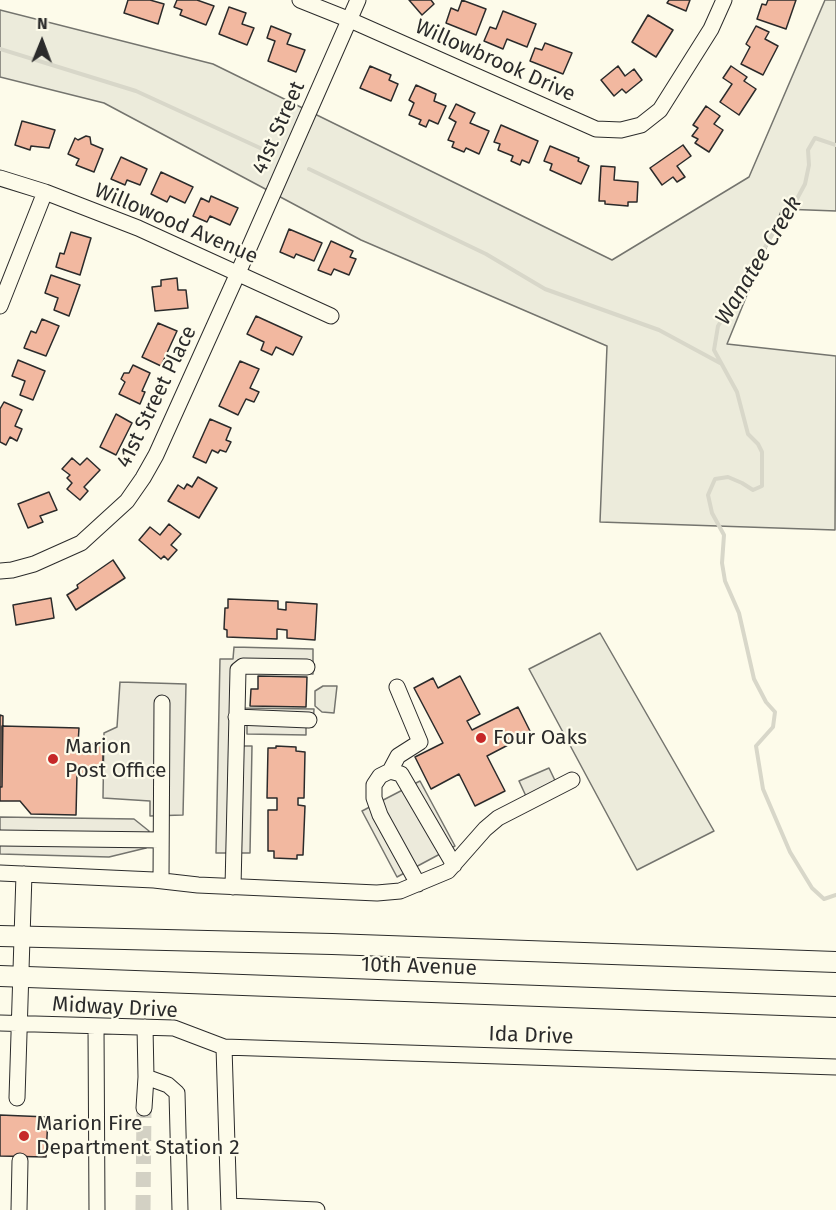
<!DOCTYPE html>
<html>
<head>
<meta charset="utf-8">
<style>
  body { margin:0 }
  #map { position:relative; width:836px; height:1210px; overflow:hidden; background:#fdfbea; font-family:"Fira Sans",sans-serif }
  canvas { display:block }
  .north { position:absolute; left:12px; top:12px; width:60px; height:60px; -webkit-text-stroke:4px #fdfbea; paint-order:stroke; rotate:1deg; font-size:16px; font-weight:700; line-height:24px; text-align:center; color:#2b2b2b }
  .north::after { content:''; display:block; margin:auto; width:21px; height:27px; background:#2b2b2b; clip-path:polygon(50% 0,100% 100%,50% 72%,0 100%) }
</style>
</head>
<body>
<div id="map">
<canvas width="836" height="1210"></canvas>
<div class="north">N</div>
</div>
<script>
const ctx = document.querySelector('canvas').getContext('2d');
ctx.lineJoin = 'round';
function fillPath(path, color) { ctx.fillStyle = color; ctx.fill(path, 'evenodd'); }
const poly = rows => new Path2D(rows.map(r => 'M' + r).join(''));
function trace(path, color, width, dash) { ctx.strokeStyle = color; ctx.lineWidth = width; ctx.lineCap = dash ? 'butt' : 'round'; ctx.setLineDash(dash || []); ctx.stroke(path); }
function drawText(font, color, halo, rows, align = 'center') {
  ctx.font = font + ' "Fira Sans",sans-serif'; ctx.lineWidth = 4.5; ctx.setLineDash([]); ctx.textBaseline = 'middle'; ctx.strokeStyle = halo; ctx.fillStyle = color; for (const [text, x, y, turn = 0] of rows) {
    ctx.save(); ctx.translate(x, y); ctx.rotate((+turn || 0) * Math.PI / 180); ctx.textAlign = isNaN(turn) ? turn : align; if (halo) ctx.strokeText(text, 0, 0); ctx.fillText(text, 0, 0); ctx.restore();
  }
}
const green = poly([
  [825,0,836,0,836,211,782,209,727,344,836,356,835,530,600,522,607,346,361,240,104,103,0,77,0,10,213,64,612,260,749,177,825,0],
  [600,633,714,831,637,870,529,669,600,633],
  [323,686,337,686,334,713,322,712,315,706,315,691,323,686]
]);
fillPath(green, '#ecebdb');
trace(green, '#74746e', 1.5);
const parking = poly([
  [234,647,313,649,313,674,244,673,243,708,314,709,313,727,306,727,306,735,247,734,247,722,243,721,242,746,252,746,250,853,216,853,220,659,233,659,234,647],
  [120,682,186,684,183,815,150,816,150,801,103,798,104,733,117,727,120,682],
  [549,768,561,793,531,807,519,781,549,768],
  [420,781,455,846,397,877,362,811,420,781],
  [0,817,134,819,149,831,146,848,109,857,0,854,0,817]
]);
fillPath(parking, '#eceadb');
trace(parking, '#74746e', 1.5);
trace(poly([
  [0,49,136,91,271,153],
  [836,145,815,138,808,150,809,165,805,184,792,208,776,228,760,256,753,272,718,326,714,350,737,392,748,434,758,444,762,452,762,486,753,490,742,483,728,477,715,479,708,495,712,513,724,535,722,563,725,581,739,613,754,679,766,702,775,712,773,727,756,746,763,789,790,852,812,888,824,899,836,895],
  [309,169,486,254,545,289,659,330,720,363]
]), '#d8d7c9', 4);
const building = poly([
  [128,0,150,0,164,4,158,24,124,13,128,0],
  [177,0,197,0,214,6,206,25,180,15,182,10,174,7,177,0],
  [409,0,431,0,434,4,422,15,409,0],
  [462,0,486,9,476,35,446,23,451,8,458,11,462,0],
  [669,0,690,0,686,11,667,3,669,0],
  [768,0,796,0,786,29,757,19,762,4,766,5,768,0],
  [229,7,246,13,242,24,254,28,247,45,219,34,229,7],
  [503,11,536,24,527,47,507,39,503,49,484,41,490,27,496,29,503,11],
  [648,15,673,30,656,57,632,42,648,15],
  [271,26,291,34,287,44,305,50,296,72,268,61,275,41,267,38,271,26],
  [756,26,769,32,765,39,778,46,763,75,741,64,750,47,746,44,756,26],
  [545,43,572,53,563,74,530,61,535,48,542,50,545,43],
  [370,66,391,75,389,80,398,84,391,101,360,88,370,66],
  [618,66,625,76,634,69,642,80,626,93,622,89,614,96,601,80,618,66],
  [731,66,747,77,744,81,756,89,739,115,720,102,732,84,723,78,731,66],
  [416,85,436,94,434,101,446,106,438,124,429,120,426,127,419,124,421,120,409,115,414,103,409,100,416,85],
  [456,104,475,113,470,123,489,131,479,154,466,148,464,152,452,147,454,142,448,140,456,122,449,118,456,104],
  [706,106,720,116,714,124,723,130,709,152,695,143,698,139,692,136,698,128,693,125,706,106],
  [22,121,55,130,49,148,31,146,30,150,15,145,22,121],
  [501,125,538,141,529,163,522,160,520,165,511,161,513,156,498,150,500,144,494,142,501,125],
  [86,136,90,137,91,144,103,149,94,172,76,165,79,159,68,154,75,138,78,140,86,136],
  [683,145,691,156,677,166,685,177,677,182,673,177,662,185,650,168,683,145],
  [550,146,579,158,578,161,589,166,581,184,550,170,552,164,544,161,550,146],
  [121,157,147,169,140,185,127,180,125,185,111,179,121,157],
  [601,166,615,167,614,180,638,182,637,202,628,202,628,206,605,204,605,201,599,201,601,166],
  [161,172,193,187,185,203,170,196,167,202,151,194,161,172],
  [211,196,238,208,230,225,210,216,207,222,193,216,201,198,209,202,211,196],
  [289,229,322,243,314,261,296,254,294,258,280,252,289,229],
  [71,232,91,238,80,275,56,267,60,253,64,254,71,232],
  [331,241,353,251,350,257,356,259,349,275,334,269,331,275,318,270,331,241],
  [51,275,80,285,69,316,54,310,58,298,45,293,51,275],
  [177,278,178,290,186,290,188,308,155,311,152,287,161,286,161,280,177,278],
  [256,316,302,337,293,355,276,347,272,355,261,350,264,342,247,334,256,316],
  [42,319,59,326,46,356,24,348,31,331,36,333,42,319],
  [158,323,177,331,161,366,142,357,158,323],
  [18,360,45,371,33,400,20,395,25,381,12,376,18,360],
  [240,361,259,369,250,388,259,392,254,402,246,399,238,415,219,406,240,361],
  [133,365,150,373,142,391,145,392,140,404,119,394,125,382,121,379,124,373,129,373,133,365],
  [4,402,22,410,15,426,22,429,17,441,10,437,6,445,0,442,0,409,4,402],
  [116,414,132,423,116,455,100,447,116,414],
  [210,419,231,428,226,440,231,442,226,452,220,450,218,453,212,450,206,463,193,457,210,419],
  [72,458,80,465,87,458,100,470,84,487,88,491,80,500,67,489,72,483,67,478,70,475,62,469,72,458],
  [198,477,217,488,199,518,168,501,178,485,184,489,187,484,192,487,198,477],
  [49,492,57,510,40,516,43,522,28,528,18,504,49,492],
  [169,524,181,534,171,545,177,550,168,560,164,556,161,559,139,540,150,527,160,535,169,524],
  [113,560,125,578,76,610,67,595,78,588,77,585,113,560],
  [51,598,54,618,16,625,13,605,51,598],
  [228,599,278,601,278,609,286,610,286,602,317,604,315,640,287,638,287,630,277,629,277,639,227,637,227,630,224,629,225,608,228,608,228,599],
  [258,676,307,677,306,707,250,706,251,689,258,689,258,676],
  [460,676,480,714,467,721,472,730,518,707,531,733,487,756,505,791,475,806,459,774,431,789,415,757,443,743,414,688,433,678,438,688,460,676],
  [0,715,3,716,2,787,0,787,0,715],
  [2,726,79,728,78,744,103,744,103,774,77,774,76,815,31,814,20,801,0,801,0,787,2,787,2,726],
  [276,746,296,747,296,751,305,752,304,798,298,798,298,805,305,806,303,855,297,855,297,859,274,858,274,851,268,851,268,810,277,810,277,798,267,798,268,748,276,748,276,746],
  [0,1115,48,1117,46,1157,0,1156,0,1115]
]);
fillPath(building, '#f2b8a0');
trace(building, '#2b2b2b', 1.5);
trace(poly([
  [143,1210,144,1108]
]), '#d3d1c4', 15, [15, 8]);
const minor = poly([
  [300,0,350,20,596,129,621,130,641,125,660,110,711,29,724,0],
  [0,178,45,192,138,228,331,316],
  [0,306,45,192],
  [0,571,12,570,34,564,81,543,127,501,143,478,156,455,238,273,358,0],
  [236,717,309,720],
  [390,771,398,756,420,742,397,687],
  [0,838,160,840],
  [0,873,154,880,198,885,377,893,400,891,448,871,485,829,498,818,572,780],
  [161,880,162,703],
  [418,884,380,815,374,798,374,785,380,776,390,771,401,774,454,865],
  [233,887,238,670,243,666,307,667],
  [0,1023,174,1028,224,1047,836,1067],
  [96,1026,97,1210],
  [224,1047,229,1210],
  [146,1077,168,1085,177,1093,180,1210],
  [17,1098,24,874],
  [144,1108,146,1077,145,1027],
  [229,1206,317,1210],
  [19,1210,20,1161]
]);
const major = poly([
  [0,936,332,944,836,962],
  [0,976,836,1007]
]);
trace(minor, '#2b2b2b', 17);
trace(major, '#2b2b2b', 22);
trace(minor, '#fdfbea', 15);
trace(major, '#fdfbea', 20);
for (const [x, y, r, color] of [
  [481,738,6,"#c62828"],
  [53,759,6,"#c62828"],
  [24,1136,6,"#c62828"]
]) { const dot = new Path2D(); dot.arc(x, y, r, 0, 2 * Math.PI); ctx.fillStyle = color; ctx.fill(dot); trace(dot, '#fdfbea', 2); }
drawText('21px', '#2b2b2b', '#fdfbea', [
  ["Willowbrook Drive",495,61,24],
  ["41st Street",279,128,-66],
  ["Willowood Avenue",176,224,23],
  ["41st Street Place",157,397,-64],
  ["10th Avenue",419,967,2],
  ["Midway Drive",115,1008,3],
  ["Ida Drive",531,1036,2]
]);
drawText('21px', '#2b2b2b', '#fdfbea', [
  ["Four Oaks",493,738],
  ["Marion",65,747],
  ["Post Office",65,771],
  ["Marion Fire",36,1124],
  ["Department Station 2",36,1148]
], 'left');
drawText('italic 22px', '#2b2b2b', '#fdfbea', [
  ["Wanatee Creek",759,261,-59]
]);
</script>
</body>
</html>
